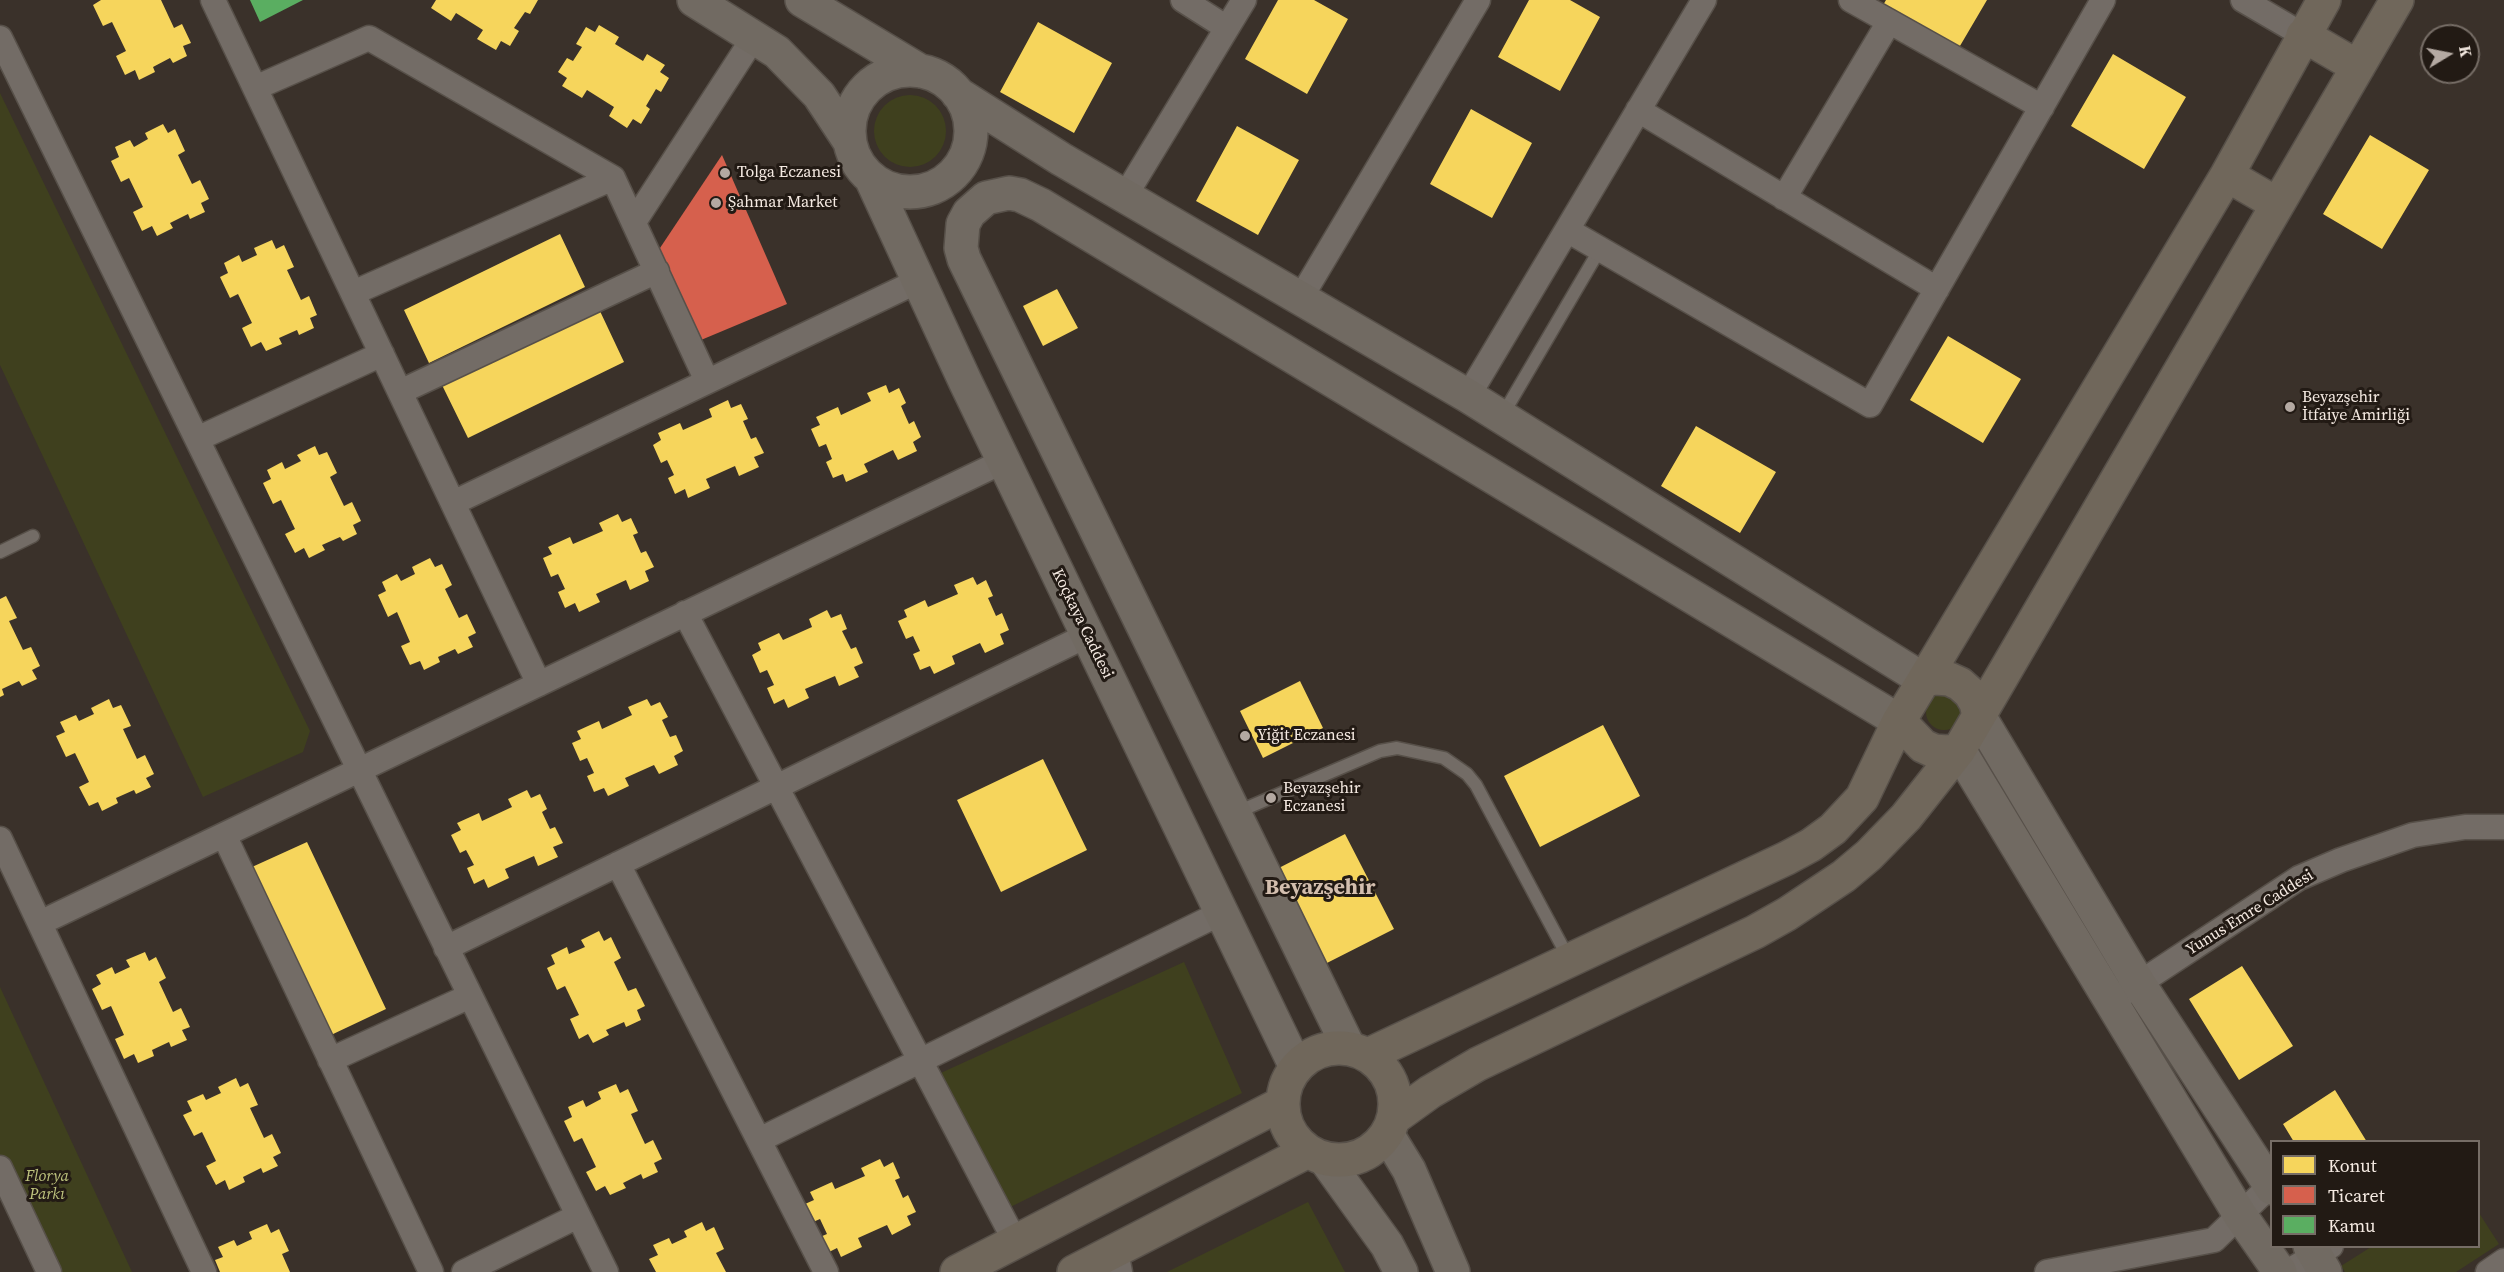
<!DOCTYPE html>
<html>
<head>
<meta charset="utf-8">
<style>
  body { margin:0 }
  #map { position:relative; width:2504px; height:1272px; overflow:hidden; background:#3a312a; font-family:"Source Serif 4",serif }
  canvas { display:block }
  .legend { position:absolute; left:2270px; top:1140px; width:210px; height:108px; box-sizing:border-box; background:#221a14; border:2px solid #766d66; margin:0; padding:8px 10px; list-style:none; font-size:18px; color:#f5eae2 }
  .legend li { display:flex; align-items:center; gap:12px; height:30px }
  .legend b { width:30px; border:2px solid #766d66 }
  .north { position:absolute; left:2420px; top:24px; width:60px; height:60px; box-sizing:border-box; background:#221a14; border:2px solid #766d66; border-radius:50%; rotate:80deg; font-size:16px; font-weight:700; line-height:24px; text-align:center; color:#f5eae2 }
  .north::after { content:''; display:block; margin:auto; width:21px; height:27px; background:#b4a9a2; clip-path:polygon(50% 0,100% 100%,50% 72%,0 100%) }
</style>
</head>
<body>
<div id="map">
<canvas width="2504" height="1272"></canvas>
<ul class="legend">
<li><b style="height:16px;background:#f6d55c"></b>Konut</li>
<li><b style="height:16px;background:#d6604d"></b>Ticaret</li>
<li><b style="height:16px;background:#5aae61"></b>Kamu</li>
</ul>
<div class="north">K</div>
</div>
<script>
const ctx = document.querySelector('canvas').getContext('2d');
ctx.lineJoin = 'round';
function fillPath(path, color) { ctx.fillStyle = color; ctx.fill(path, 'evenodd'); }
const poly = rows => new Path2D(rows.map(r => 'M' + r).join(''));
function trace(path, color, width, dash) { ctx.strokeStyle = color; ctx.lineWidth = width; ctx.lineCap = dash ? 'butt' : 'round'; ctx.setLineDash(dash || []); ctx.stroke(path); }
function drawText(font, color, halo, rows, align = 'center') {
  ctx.font = font + ' "Source Serif 4",serif'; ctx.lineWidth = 6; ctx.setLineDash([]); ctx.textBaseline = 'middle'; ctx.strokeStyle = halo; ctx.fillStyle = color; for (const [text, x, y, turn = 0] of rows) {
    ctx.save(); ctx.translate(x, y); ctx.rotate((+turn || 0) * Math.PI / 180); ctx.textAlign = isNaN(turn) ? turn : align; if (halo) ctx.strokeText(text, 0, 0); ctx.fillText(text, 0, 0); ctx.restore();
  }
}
fillPath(poly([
  [0,93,310,731,303,752,203,797,0,365],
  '874 131a36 36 0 1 1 72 0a36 36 0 1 1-72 0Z',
  '1926 712a18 18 0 1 1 36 0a18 18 0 1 1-36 0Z',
  [1184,962,1242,1093,988,1218,921,1082],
  [0,987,132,1272,42,1272,0,1182],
  [1308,1202,1345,1272,1167,1272],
  [2479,1213,2499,1244,2456,1272,2345,1272,2341,1266,2371,1247,2478,1246]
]), '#3f401e');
fillPath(poly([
  [101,0,161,0,174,28,182,24,191,43,183,46,187,56,173,63,170,58,153,67,155,72,139,80,135,70,125,75,116,56,126,51,112,22,103,26,93,5],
  [436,0,538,0,530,14,525,12,514,28,519,31,510,46,501,41,496,50,477,39,483,30,456,13,451,21,431,8],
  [1278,0,1314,0,1348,19,1307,94,1245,59],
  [1529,0,1570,0,1600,17,1560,91,1498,57],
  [1886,0,1987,0,1957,51,1882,7],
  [1038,22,1112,63,1074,133,1000,92],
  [599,25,619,37,615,44,643,61,647,54,665,65,660,72,669,78,661,92,656,89,646,106,650,109,641,124,633,119,627,128,609,116,614,107,587,90,582,98,562,86,567,78,558,72,567,58,573,61,582,47,576,44,586,27,595,32],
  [2113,54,2186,97,2144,169,2071,126],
  [1471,109,1532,143,1492,218,1430,184],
  [163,124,168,133,175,129,185,151,178,155,192,184,200,180,209,199,201,203,205,212,190,219,188,214,170,223,173,228,157,236,152,226,142,231,133,212,143,207,129,178,121,182,111,161,119,157,115,147,130,140,134,147,148,139,145,133],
  [1237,126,1299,160,1258,235,1196,201],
  [2370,135,2429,170,2382,249,2323,214],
  [560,234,585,287,429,363,404,310],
  [272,240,276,249,284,245,294,267,287,270,301,300,309,296,317,315,310,318,314,328,299,335,297,330,279,338,282,344,266,351,261,342,251,347,242,328,252,323,238,294,230,298,220,277,228,273,224,263,239,255,242,262,257,255,254,248],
  [1057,289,1078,328,1043,346,1023,306],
  [599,309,624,362,468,438,442,385],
  [1948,336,2021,379,1983,443,1910,400],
  [886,385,889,393,899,388,906,403,901,406,909,424,914,421,921,437,913,442,917,451,898,460,893,450,864,464,868,472,846,482,843,474,833,478,826,462,832,459,826,444,819,447,811,429,820,425,816,417,838,407,841,415,871,401,867,393],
  [728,400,731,408,741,404,748,419,743,421,751,439,756,437,764,453,754,457,759,467,739,476,735,466,706,479,710,488,688,498,685,489,675,494,668,478,674,475,667,460,661,463,653,445,661,440,658,433,680,423,683,430,712,417,709,409],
  [1696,426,1776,472,1740,533,1661,486],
  [315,446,319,455,327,452,337,473,330,477,344,506,352,502,361,521,353,525,357,534,343,541,340,537,322,545,325,550,309,558,304,548,295,553,285,534,295,529,281,500,273,504,263,483,271,479,267,470,282,462,285,469,301,461,297,455],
  [618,514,622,522,631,518,638,533,633,535,641,553,646,551,654,567,645,571,649,581,630,590,626,580,596,594,600,602,579,612,575,603,565,608,558,592,565,589,558,574,551,577,543,558,552,554,548,547,570,537,573,544,603,531,599,523],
  [430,558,435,567,442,564,452,585,445,589,459,618,467,614,476,633,468,637,473,647,458,654,455,649,438,657,440,662,424,670,420,661,410,665,401,646,410,642,397,612,388,617,378,595,386,591,382,582,397,574,401,581,415,574,412,567],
  [973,577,977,585,986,580,993,596,988,598,996,616,1002,613,1009,630,1000,634,1004,644,985,653,980,643,952,656,955,664,934,674,930,666,920,670,913,654,920,651,913,636,906,639,898,621,907,617,904,610,925,600,928,607,958,594,954,585],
  [6,596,17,618,9,621,23,650,31,647,40,666,32,670,37,679,22,686,19,681,2,689,4,695,0,697,0,599],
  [827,610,831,618,841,614,847,629,842,631,851,649,856,647,863,663,854,667,859,677,839,686,835,676,805,689,809,698,788,708,784,699,774,704,767,688,774,685,767,670,760,673,752,655,761,650,758,643,779,633,783,640,812,627,809,619],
  [1300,681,1323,728,1263,758,1240,711],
  [109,699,113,708,121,705,131,726,123,729,137,759,145,755,154,774,146,778,151,787,136,794,134,790,116,798,118,803,102,811,98,802,89,806,79,787,89,782,75,753,66,757,56,736,65,732,60,722,76,715,79,721,94,714,91,708],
  [647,699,651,706,660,702,668,717,662,720,670,737,676,735,683,751,674,756,678,765,659,774,654,765,625,778,629,786,608,796,604,788,594,792,587,776,594,773,587,758,580,761,572,743,581,739,577,731,599,721,602,729,632,715,628,707],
  [1603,725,1640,796,1540,847,1504,776],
  [1043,759,1087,850,1001,892,957,800],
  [527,790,531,798,540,794,547,809,542,812,550,829,555,827,563,843,553,847,558,857,538,866,534,856,505,869,509,878,488,888,484,879,474,884,467,868,474,865,466,850,460,853,451,835,461,830,457,823,479,813,482,821,512,807,508,799],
  [1345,834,1394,929,1321,966,1273,871],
  [307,842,386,1009,331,1035,252,867],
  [599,931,604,941,611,937,621,958,614,962,628,991,636,988,645,1006,637,1010,641,1020,626,1027,624,1022,606,1030,609,1035,593,1043,588,1034,579,1039,570,1019,579,1015,565,986,557,990,547,968,555,964,551,955,567,947,569,954,585,947,581,940],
  [145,952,149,961,156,957,166,978,159,982,173,1012,181,1008,190,1027,182,1030,187,1040,171,1047,169,1042,152,1050,154,1056,138,1063,134,1054,124,1059,115,1039,124,1035,111,1006,102,1010,92,989,101,984,96,975,112,967,115,974,130,967,126,960],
  [2242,966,2293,1046,2239,1080,2189,999],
  [236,1078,240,1087,248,1083,258,1105,250,1108,264,1138,272,1134,281,1153,273,1157,278,1166,263,1173,261,1168,243,1177,245,1182,229,1190,225,1180,216,1185,206,1166,216,1161,202,1132,194,1136,183,1115,192,1111,187,1101,203,1094,206,1100,221,1093,218,1087],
  [616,1084,620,1093,628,1089,638,1111,631,1114,645,1144,653,1140,662,1159,654,1163,658,1172,643,1179,641,1174,623,1183,626,1188,610,1195,605,1186,596,1191,586,1172,596,1167,582,1138,574,1142,564,1121,572,1117,568,1107,583,1100,586,1107,601,1099,598,1092],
  [2335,1090,2367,1142,2294,1142,2283,1124],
  [880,1159,884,1167,893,1162,900,1178,895,1180,903,1198,908,1195,916,1212,907,1216,911,1225,892,1235,887,1225,858,1238,862,1247,841,1257,837,1248,827,1253,820,1237,827,1234,820,1219,813,1222,805,1204,814,1200,810,1192,832,1182,835,1189,865,1176,861,1168],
  [702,1222,706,1231,714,1227,724,1249,716,1253,726,1272,656,1272,649,1259,658,1255,653,1245,669,1238,672,1244,687,1237,684,1231],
  [267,1224,271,1233,279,1229,289,1251,282,1254,290,1272,220,1272,215,1260,223,1257,218,1247,234,1240,237,1246,252,1239,249,1232]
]), '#f6d55c');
fillPath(poly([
  [722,155,787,304,701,340,658,251]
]), '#d6604d');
fillPath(poly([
  [250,0,303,0,260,22]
]), '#5aae61');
const lane = poly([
  [1502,416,1600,249],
  [0,552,33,536],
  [1235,813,1380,751,1397,748,1444,758,1467,774,1476,785,1569,959]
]);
const street = poly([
  [213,0,539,684],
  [1183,0,1227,28],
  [1851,0,2042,107],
  [2243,0,2303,35],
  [0,38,606,1272],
  [255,88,369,38,613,178],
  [1638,110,1937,289],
  [1125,196,1244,0],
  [1784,198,1889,22],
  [634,222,754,37],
  [1567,230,1870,405,2103,0],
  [353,293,613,178,707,381],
  [1300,299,1478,0],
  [400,392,657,271],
  [1468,396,1704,0],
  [197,439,382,354],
  [453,503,918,281],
  [685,613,1016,1243],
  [224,835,431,1272],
  [0,839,204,1272],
  [618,864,826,1272],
  [40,923,1004,461],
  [446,948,1088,635],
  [2126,992,2299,878,2341,860,2413,835,2465,827,2504,827],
  [330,1060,470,996],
  [759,1140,1221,913],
  [0,1168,49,1272],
  [1116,1251,1120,1272],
  [464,1272,578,1216],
  [2047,1272,2214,1240,2270,1186],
  [2287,1272,2331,1246],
  [2488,1272,2504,1261]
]);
const secondary = poly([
  [694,0,777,52,819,95,850,142],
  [802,0,920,71],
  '849 131a61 61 0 1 1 122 0a61 61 0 1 1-122 0Z',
  [958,94,1061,159,1468,396,1924,680],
  [872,180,965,381,1296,1067],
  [1979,716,2139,984,2272,1188],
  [1959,750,2240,1215,2280,1272],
  [1349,1048,964,259,961,248,963,224,969,213,986,198,1009,193,1020,195,1041,205,1899,721],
  [1387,1134,1409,1170,1453,1272],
  [1325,1159,1387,1245,1401,1272],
  [2310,1246,2325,1272]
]);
const highway = poly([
  [2303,35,2358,67],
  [2227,175,2277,204],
  [1924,680,2227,175,2324,0],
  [1899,721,1923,746,1934,751,1947,752,1959,750],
  '1283 1104a56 56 0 1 1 112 0a56 56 0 1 1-112 0Z',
  [1368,1055,1787,858,1811,845,1833,829,1862,798,1899,721,1924,680,1936,678,1949,679,1960,684,1970,693,1976,703,1979,716],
  [1394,1118,1430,1092,1478,1064,1755,932,1787,914,1844,876,1869,855,1906,817,1959,750,2397,0],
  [957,1272,1283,1103],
  [1074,1272,1308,1151]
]);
trace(lane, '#575049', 15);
trace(street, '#575049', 27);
trace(secondary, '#575049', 36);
trace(highway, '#575049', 36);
trace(lane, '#736c66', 12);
trace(street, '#736c66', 24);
trace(secondary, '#716a62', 33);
trace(highway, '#70675b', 33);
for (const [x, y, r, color] of [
  [725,173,6,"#b4a9a2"],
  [716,203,6,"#b4a9a2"],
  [2290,407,6,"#b4a9a2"],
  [1245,736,6,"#b4a9a2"],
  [1271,798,6,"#b4a9a2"]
]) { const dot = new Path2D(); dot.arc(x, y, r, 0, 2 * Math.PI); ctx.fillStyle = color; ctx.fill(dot); trace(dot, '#221a14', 2); }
drawText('16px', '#f5eae2', '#221a14', [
  ["Tolga Eczanesi",737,173],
  ["Şahmar Market",728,203],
  ["Beyazşehir",2302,398],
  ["İtfaiye Amirliği",2302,416],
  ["Yiğit Eczanesi",1257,736],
  ["Beyazşehir",1283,789],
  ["Eczanesi",1283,807]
], 'left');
drawText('16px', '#f5eae2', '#221a14', [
  ["Koçkaya Caddesi",1082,624,64],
  ["Yunus Emre Caddesi",2250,913,-32]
]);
drawText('italic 16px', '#bfc47e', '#221a14', [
  ["Florya",47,1177],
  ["Parkı",47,1195]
]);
drawText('bold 22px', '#d3beae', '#221a14', [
  ["Beyazşehir",1320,888]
]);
</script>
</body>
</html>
